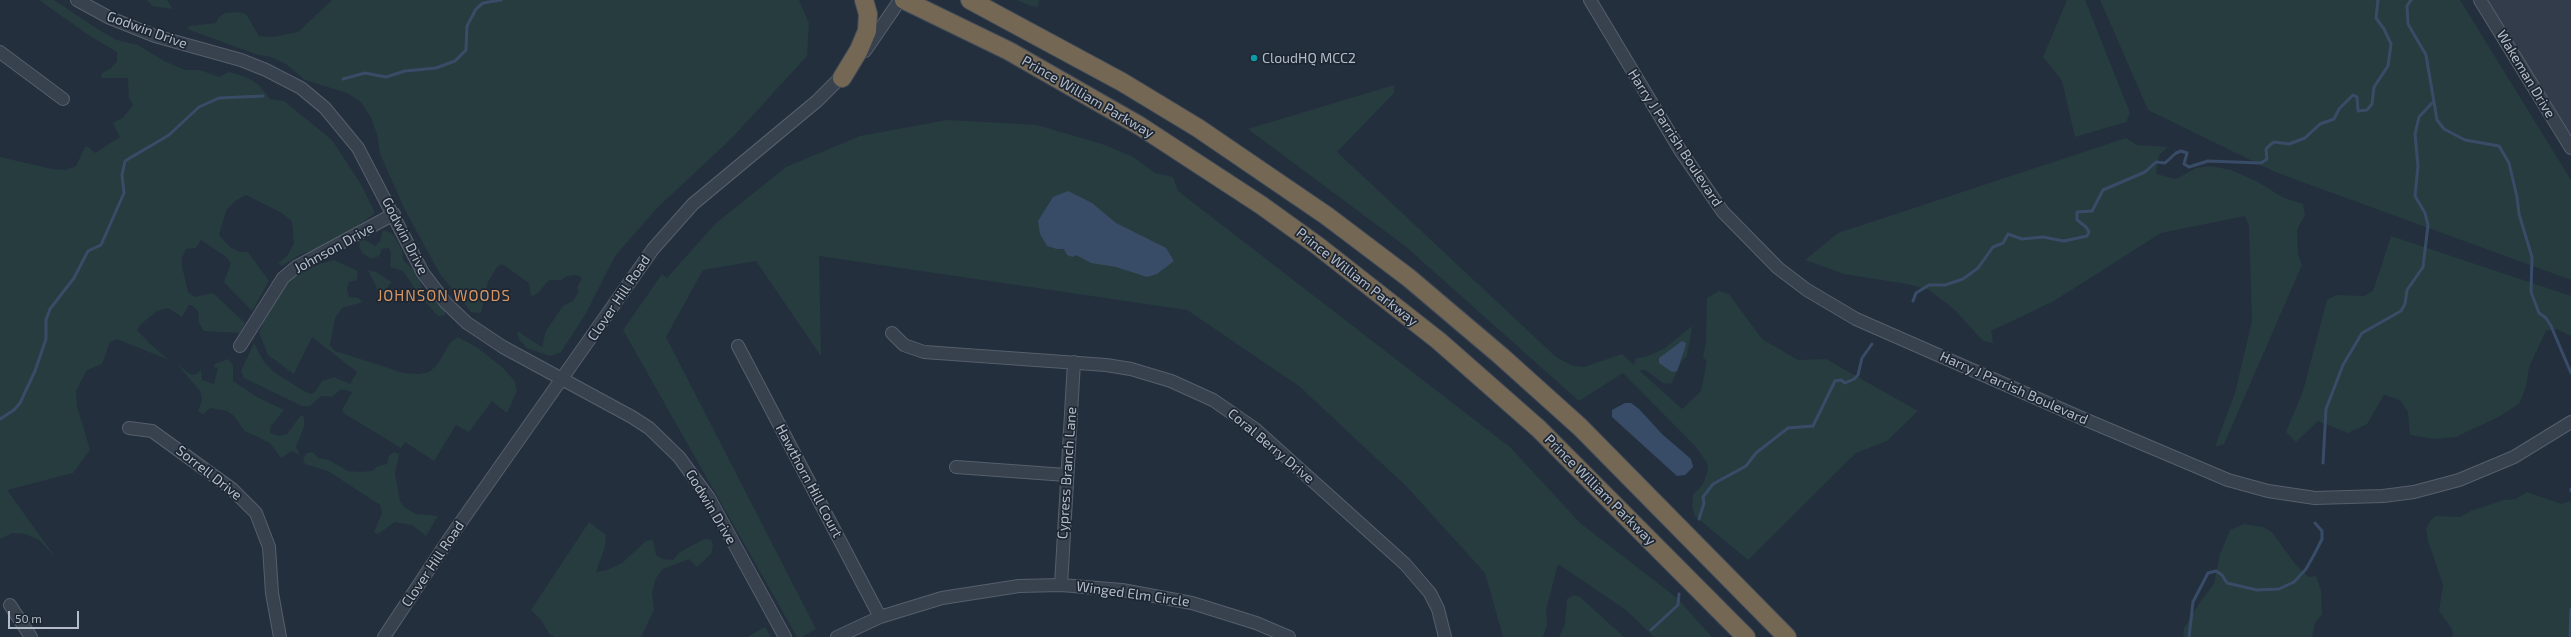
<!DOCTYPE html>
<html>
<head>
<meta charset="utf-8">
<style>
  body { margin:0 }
  #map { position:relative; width:2571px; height:637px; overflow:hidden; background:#242f3e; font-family:"Exo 2",sans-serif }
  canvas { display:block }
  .scale { position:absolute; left:8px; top:611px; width:71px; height:18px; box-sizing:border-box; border:2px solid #b4bcc9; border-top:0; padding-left:5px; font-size:12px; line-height:14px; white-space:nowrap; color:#b4bcc9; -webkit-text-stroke:3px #1d2633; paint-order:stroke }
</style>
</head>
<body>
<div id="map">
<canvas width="2571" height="637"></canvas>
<div class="scale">50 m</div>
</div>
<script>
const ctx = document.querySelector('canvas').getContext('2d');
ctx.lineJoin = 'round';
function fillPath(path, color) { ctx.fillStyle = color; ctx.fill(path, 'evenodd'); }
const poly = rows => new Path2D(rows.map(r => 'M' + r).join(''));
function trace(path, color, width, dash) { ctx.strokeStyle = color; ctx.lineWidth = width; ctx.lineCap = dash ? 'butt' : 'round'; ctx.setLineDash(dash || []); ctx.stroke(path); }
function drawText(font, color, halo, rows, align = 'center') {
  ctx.font = font + ' "Exo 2",sans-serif'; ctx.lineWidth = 3.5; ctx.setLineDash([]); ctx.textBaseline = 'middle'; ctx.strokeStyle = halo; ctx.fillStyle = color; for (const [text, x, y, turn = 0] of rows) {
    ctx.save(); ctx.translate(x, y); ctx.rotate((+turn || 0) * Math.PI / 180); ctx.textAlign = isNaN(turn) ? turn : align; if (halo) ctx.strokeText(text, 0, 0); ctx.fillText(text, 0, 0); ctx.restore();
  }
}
fillPath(poly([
  [2478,0,2571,0,2571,154]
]), '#323c4b');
fillPath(poly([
  [39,0,54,0,99,30,117,40,138,45,164,61,185,70,200,70,219,77,229,72,246,77,258,84,270,99,284,101,332,140,362,186,375,213,354,229,319,248,301,254,282,266,278,263,287,256,294,243,292,221,280,212,246,195,235,201,226,211,219,235,230,247,240,252,248,252,269,281,252,311,224,282,231,263,225,256,201,240,196,248,186,249,182,258,182,266,188,292,195,297,213,293,245,323,240,333,204,331,199,323,198,311,192,305,189,305,182,317,168,308,157,311,141,324,137,330,149,343,169,360,117,339,110,342,102,364,87,370,76,391,77,406,90,450,73,473,7,490,56,558,39,540,25,534,12,533,0,539,0,157,52,169,66,170,76,166,85,147,88,147,95,153,120,137,113,123,123,118,133,105,129,98,128,78,101,78,102,73,110,69,117,61,117,52,87,34],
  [147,0,167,0,173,9,152,6],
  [332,0,799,0,809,23,807,56,732,138,657,208,615,256,585,315,561,352,550,356,527,348,519,339,517,331,542,347,546,331,563,306,573,301,579,291,577,288,582,278,576,275,567,276,561,280,549,280,538,293,531,297,529,283,502,264,497,267,488,282,481,313,471,312,440,274,405,210,380,154,377,134,371,118,361,102,347,93,305,80,286,64,271,57,255,54,187,29,189,26,216,23,219,17,225,13,237,12,246,14,259,36,273,37,298,32],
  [1017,0,1039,0,1038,7,1028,5],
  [2067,0,2085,0,2130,113,2126,122,2075,137,2062,81,2043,57],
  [2100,0,2460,0,2571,180,2571,280,2275,172,2148,110],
  [1394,85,1394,93,1337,152,1556,357,1573,366,1584,367,1622,354,1634,365,1636,358,1646,357,1665,348,1692,326,1687,356,1682,361,1671,384,1663,383,1645,370,1639,370,1682,409,1701,391,1707,361,1703,358,1706,341,1707,298,1719,291,1729,294,1762,339,1798,360,1826,359,1918,411,1887,441,1856,453,1748,560,1695,516,1692,507,1693,495,1703,484,1708,470,1707,463,1696,447,1623,373,1579,401,1405,246,1248,129],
  [947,120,1037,125,1105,145,1133,157,1155,173,1173,177,1178,191,1511,448,1580,523,1677,598,1712,637,1654,637,1626,610,1558,564,1546,610,1547,625,1543,637,1503,637,1485,573,1407,487,1299,386,1187,310,819,256,821,356,756,261,703,270,666,337,816,629,802,637,797,637,623,330,662,274,667,278,716,223,786,167,860,136],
  [2126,138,2137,145,2168,147,2159,155,2156,174,2176,179,2196,168,2211,166,2231,170,2258,182,2284,198,2303,204,2305,215,2297,230,2298,255,2302,265,2224,444,2215,447,2235,393,2252,321,2249,226,2245,216,2161,233,2054,301,1991,331,1993,343,1983,341,1955,310,1929,290,1907,284,1844,274,1805,260,1838,233],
  [383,230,392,233,402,250,403,260,418,275,424,294,434,297,445,311,445,315,439,316,436,314,417,292,403,271,390,267,391,252,389,248,382,249,379,256,372,259,363,254,359,247,360,241,365,240,375,246,380,241],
  [2391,236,2571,296,2571,336,2557,329,2546,331,2529,367,2526,387,2519,404,2500,416,2456,437,2434,439,2410,435,2408,412,2400,400,2384,395,2367,424,2348,433,2318,421,2296,442,2286,432,2303,391,2327,300,2337,295,2364,296,2373,291],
  [334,260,358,271,357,280,349,282,347,288,349,297,358,298,363,302,342,308,335,318,330,345,335,351,404,373,419,374,429,372,437,365,450,343,458,337,478,348,503,368,514,380,517,391,507,413,492,401,469,432,456,425,434,461,405,442,401,448,345,414,342,410,352,392,341,389,332,397,321,396,310,406,302,406,244,378,241,371,254,343,264,362,274,372,304,391,311,394,315,392,322,381,334,377,350,384,357,372,312,337,294,374,268,355,259,333,267,312,284,285,292,276,305,268],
  [368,270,376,272,392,282,384,291,378,290],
  [228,359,233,365,233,381,257,397,284,410,271,426,270,433,279,436,287,434,301,415,304,417,304,427,296,447,300,455,292,451,281,458,270,443,245,431,233,415,227,411,210,408,203,414,198,411,202,400,200,391,177,364,190,374,195,375,201,370,202,380,214,384,218,368,214,367,215,364],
  [313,452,318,458,329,460,348,471,360,472,372,471,378,466,387,464,389,456,394,452,399,454,395,473,400,501,404,507,416,514,438,516,426,536,412,525,395,522,378,534,374,532,382,513,380,505,328,471,305,464,303,458,307,453],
  [2527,492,2561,504,2571,501,2571,637,2453,637,2452,629,2439,611,2443,585,2428,541,2426,529,2430,521,2435,516,2460,517,2471,511,2504,500,2516,499],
  [589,522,606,535,605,547,596,572,607,570,622,563,646,541,653,540,656,555,662,559,673,560,680,552,704,539,711,540,713,546,711,554,697,567,689,559,663,569,656,578,652,593,654,610,641,637,555,637,549,634,542,621,531,610],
  [2244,524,2263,527,2272,532,2295,564,2309,577,2316,576,2321,591,2322,614,2315,623,2312,637,2183,637,2184,628,2200,602,2214,584,2220,554,2230,530],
  [1574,595,1580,597,1624,637,1559,637,1565,624,1567,599],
  [765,627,771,637,747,637]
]), '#263c3f');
fillPath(poly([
  [1068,191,1092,203,1116,223,1166,248,1174,261,1157,274,1147,277,1116,267,1091,263,1076,255,1073,257,1067,255,1064,249,1057,249,1047,246,1040,234,1038,221,1053,197],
  [1682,341,1686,343,1685,348,1677,371,1672,372,1659,363,1659,358],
  [1625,403,1631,403,1639,409,1662,434,1691,459,1693,467,1685,475,1677,476,1612,417,1612,410]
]), '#394c67');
trace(poly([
  [2411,0,2407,6,2408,24,2426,55,2437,120,2444,129,2465,140,2499,146,2509,163,2517,197,2519,214,2532,257,2531,292,2539,313,2546,318,2551,326,2571,373],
  [343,79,365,73,386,77,405,71,436,68,455,61,466,50,467,26,476,9,483,3,501,0],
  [1913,301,1916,293,1929,285,1945,285,1963,279,1978,268,1993,247,2003,243,2008,234,2022,239,2043,237,2064,241,2087,236,2089,232,2086,227,2077,220,2077,212,2092,211,2103,190,2145,172,2156,162,2165,163,2176,153,2181,151,2187,153,2184,164,2189,167,2208,161,2261,163,2267,159,2266,149,2270,145,2274,142,2289,144,2305,138,2320,124,2334,119,2339,109,2353,95,2357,97,2358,111,2367,110,2372,104,2374,87,2388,66,2391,44,2384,29,2376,18,2378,0],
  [0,419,14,410,20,403,35,371,46,339,46,320,50,309,74,278,88,251,101,245,124,193,122,175,125,161,169,135,199,107,219,98,263,96],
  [2323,463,2326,409,2343,365,2362,333,2401,311,2405,304,2407,290,2423,267,2428,225,2425,213,2415,196,2418,166,2415,134,2419,117,2432,103],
  [2571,489,2571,491],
  [1699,519,1704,503,1703,497,1713,484,1746,466,1756,453,1788,428,1813,426,1835,381,1841,380,1845,383,1854,379,1858,375,1862,358,1872,344],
  [1651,630,1678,605,1679,594],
  [2189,637,2193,602,2208,573,2216,571,2222,575,2227,583,2257,590,2279,589,2294,582,2306,569,2315,553,2322,539,2322,531,2315,523],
  [2570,637,2571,609]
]), '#394c67', 3);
const minor = poly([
  [77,0,110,18,155,36,241,60,266,70,301,88,325,108,358,148,423,273,446,303,467,323,503,347,632,417,649,428,679,457,709,498,785,637],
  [1590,0,1680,150,1723,212,1778,268,1807,290,1856,319,2077,416,2228,480,2268,491,2315,498,2383,496,2414,492,2459,480,2514,457,2571,422],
  [2480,0,2571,148],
  [865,51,900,0],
  [0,52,63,99],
  [892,333,904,345,924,352,1106,365,1131,369,1171,381,1213,400,1255,429,1405,564,1430,593,1438,609,1445,637],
  [240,346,283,278,296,267,394,214],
  [738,346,880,617],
  [129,428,152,431,232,489,256,513,269,547,272,593,280,637],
  [956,467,1066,475],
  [1061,585,1074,362],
  [10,605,31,637],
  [384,637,449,539,653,249,693,204,817,101,846,72],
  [837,637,880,617,942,598,1019,586,1061,585,1122,590,1192,603,1256,623,1289,637]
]);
const highway = poly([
  [904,0,1009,51,1140,126,1261,205,1318,246,1439,341,1539,429,1746,637],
  [970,0,1122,82,1198,128,1327,216,1409,278,1501,356,1580,427,1787,637],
  [842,78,859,50,867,31,868,14,864,0]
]);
trace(minor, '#565f6c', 14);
trace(highway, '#434c59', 20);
trace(minor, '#38414e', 12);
trace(highway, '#746855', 18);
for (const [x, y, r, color] of [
  [1254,58,4,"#0f9aa8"]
]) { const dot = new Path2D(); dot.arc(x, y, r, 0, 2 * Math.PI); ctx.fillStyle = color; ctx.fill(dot); trace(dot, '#1d2633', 1.5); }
drawText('14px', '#b4bcc9', '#1d2633', [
  ["Godwin Drive",147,30,20],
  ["Wakeman Drive",2526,74,59],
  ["Prince William Parkway",1088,97,30],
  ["Harry J Parrish Boulevard",1675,138,57],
  ["Godwin Drive",405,236,63],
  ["Johnson Drive",334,248,-29],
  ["Prince William Parkway",1357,277,38],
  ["Clover Hill Road",619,298,-56],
  ["Harry J Parrish Boulevard",2014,388,24],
  ["Coral Berry Drive",1271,446,40],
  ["Sorrell Drive",209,473,38],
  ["Cypress Branch Lane",1067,473,-86],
  ["Hawthorn Hill Court",809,481,62],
  ["Prince William Parkway",1600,490,45],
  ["Godwin Drive",711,507,59],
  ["Clover Hill Road",433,564,-56],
  ["Winged Elm Circle",1133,594,8]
]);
drawText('14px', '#b4bcc9', '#1d2633', [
  ["CloudHQ MCC2",1262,58]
], 'left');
ctx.letterSpacing = '1px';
drawText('15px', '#d59563', '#1d2633', [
  ["JOHNSON WOODS",444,296]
]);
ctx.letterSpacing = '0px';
</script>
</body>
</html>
